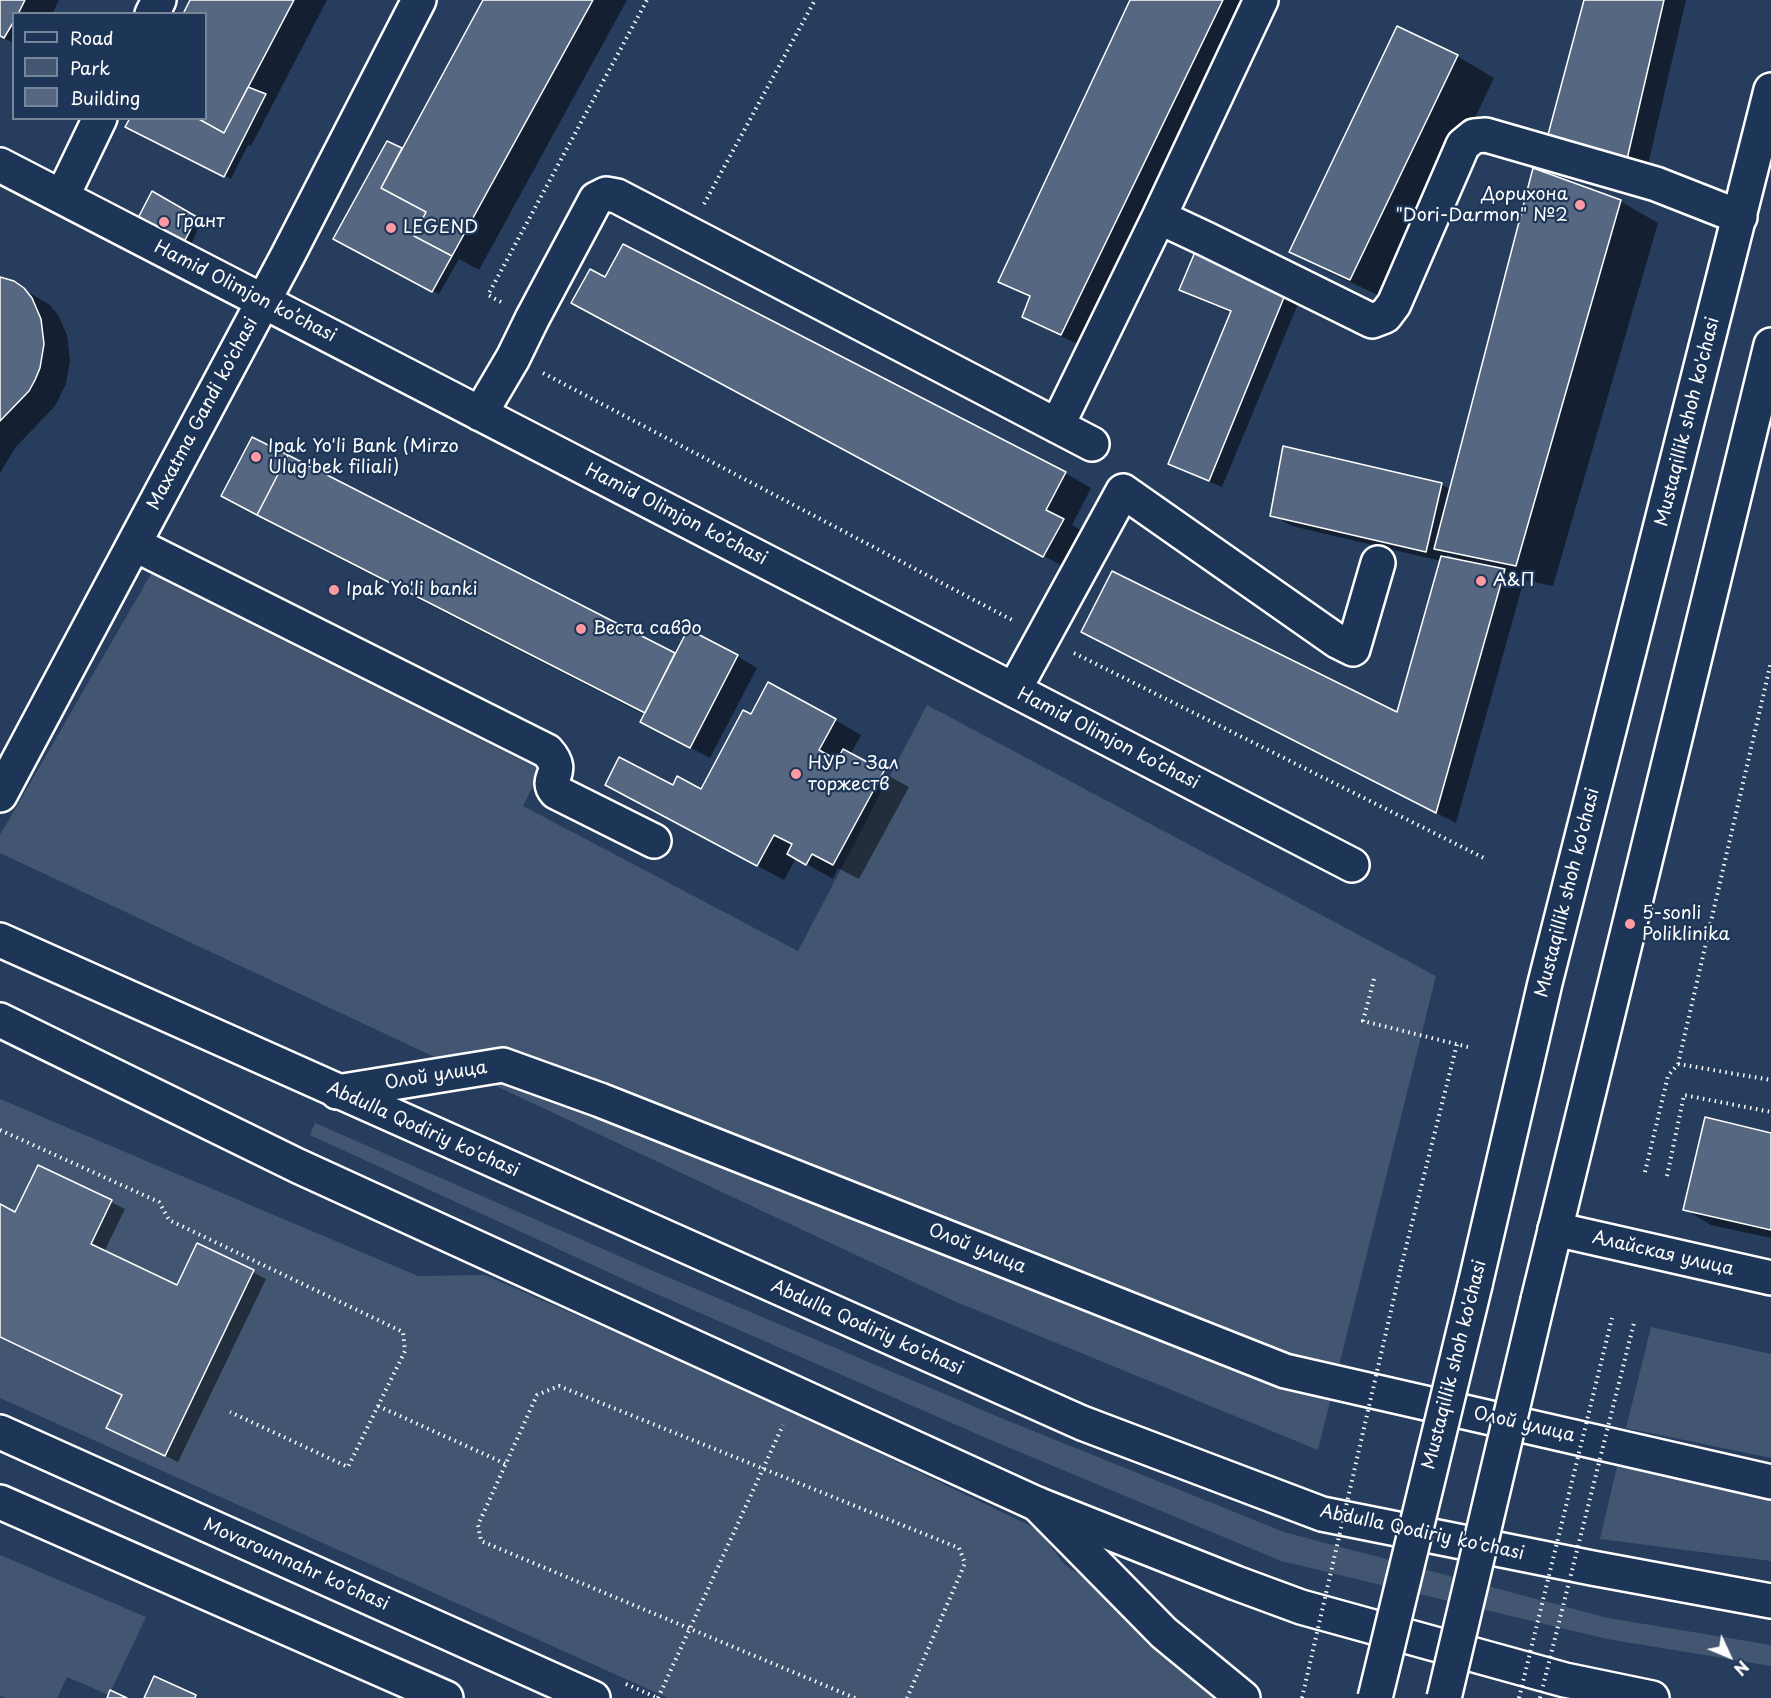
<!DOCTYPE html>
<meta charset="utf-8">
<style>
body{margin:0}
#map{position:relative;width:1771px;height:1698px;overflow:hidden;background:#263d5e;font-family:"Playpen Sans",sans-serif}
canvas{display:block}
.legend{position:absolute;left:12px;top:12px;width:195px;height:108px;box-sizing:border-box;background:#1d3557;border:2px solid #77869a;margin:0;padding:8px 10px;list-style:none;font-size:18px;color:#fff}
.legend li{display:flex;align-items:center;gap:12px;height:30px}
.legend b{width:30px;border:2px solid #77869a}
.north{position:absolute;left:1699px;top:1626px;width:60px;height:60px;-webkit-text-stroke:4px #1d3557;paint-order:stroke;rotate:134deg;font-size:16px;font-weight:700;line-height:24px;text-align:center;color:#fff}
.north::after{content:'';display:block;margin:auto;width:21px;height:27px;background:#fff;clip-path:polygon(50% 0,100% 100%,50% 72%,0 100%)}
</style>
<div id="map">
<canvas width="1771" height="1698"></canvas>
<ul class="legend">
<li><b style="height:8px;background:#1d3557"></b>Road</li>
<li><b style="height:16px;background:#425672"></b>Park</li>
<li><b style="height:16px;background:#556781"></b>Building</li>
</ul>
<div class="north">N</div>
</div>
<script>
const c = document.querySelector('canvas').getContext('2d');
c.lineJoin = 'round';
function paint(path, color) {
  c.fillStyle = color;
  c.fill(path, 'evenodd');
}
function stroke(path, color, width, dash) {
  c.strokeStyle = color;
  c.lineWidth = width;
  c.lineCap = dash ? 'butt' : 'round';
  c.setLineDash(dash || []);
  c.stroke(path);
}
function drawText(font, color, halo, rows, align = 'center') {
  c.font = font + ' "Playpen Sans",sans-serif';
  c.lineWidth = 4.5;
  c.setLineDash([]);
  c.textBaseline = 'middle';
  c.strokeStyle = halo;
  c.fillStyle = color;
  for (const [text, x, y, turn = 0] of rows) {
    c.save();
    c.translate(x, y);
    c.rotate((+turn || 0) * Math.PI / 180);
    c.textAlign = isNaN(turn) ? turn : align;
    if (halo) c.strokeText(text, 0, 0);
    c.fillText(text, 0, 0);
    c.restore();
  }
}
paint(new Path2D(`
 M 151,574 L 541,770 L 523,806 L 798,951 L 927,705 L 1436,976 L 1318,1450 L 954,1301 L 0,853 L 0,835 Z
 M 0,1099 L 418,1276 L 485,1275 L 756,1394 L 1037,1529 L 1065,1565 L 1118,1599 L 1229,1698 L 668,1698 L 0,1398 Z
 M 315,1123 L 651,1270 L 1006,1420 L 1284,1532 L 1608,1618 L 1771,1645 L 1771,1666 L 1607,1639 L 1281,1561 L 993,1441 L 643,1288 L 310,1135 Z
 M 1651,1327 L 1771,1354 L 1771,1458 L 1626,1428 Z
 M 1618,1462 L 1771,1498 L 1771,1561 L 1600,1539 Z
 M 0,1555 L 146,1617 L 109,1695 L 67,1677 L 57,1698 L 5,1698 L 0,1696 Z`), '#425672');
paint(new Path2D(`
 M 0,0 L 59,0 L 52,14 L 14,14 L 14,43 L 0,37 Z
 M 192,0 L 327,0 L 251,146 L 248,145 L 231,179 L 133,130 L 206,118 L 206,14 Z
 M 485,0 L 627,0 L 479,270 L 459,259 L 439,294 L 335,238 L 388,143 L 403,151 Z
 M 1132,0 L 1256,0 L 1088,349 L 1050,331 L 1024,316 L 1031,298 L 1000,281 Z
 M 1586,0 L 1686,0 L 1644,182 L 1566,156 Z
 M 1457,56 L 1494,78 L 1388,300 L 1329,272 L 1291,251 Z
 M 153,193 L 202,221 L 189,248 L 139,219 Z
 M 1620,201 L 1658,223 L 1553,586 L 1524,580 L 1456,823 L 1102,643 L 1398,714 L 1441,561 L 1292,526 L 1272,515 L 1441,484 L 1451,490 ZM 1447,554 L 1458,560 L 1446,559 Z
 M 1196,254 L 1300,299 L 1222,487 L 1183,471 L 1170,463 L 1232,313 L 1194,297 L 1181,289 Z
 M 0,278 L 13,283 L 50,305 L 58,315 L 67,335 L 70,360 L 66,384 L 55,406 L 15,448 L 0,473 Z
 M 599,317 L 1065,473 L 1091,488 L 1072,525 L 1089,535 L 1070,570 Z
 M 287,457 L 676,655 L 737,656 L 757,668 L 710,758 L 661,732 L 645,715 L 309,543 L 265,517 Z
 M 752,716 L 835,720 L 861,735 L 850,755 L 909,787 L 859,879 L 838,868 L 833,879 L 796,858 L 784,880 L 633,800 L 673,787 L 702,791 Z
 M 1771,1134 L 1771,1238 L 1711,1225 L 1685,1209 Z
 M 39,1167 L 125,1209 L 104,1252 L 178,1287 L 253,1272 L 266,1279 L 178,1462 L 108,1428 L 123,1395 L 0,1337 L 0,1206 L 16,1214 Z`), '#0007');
const building = new Path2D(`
 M 0,0 L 25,0 L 18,14 L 14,14 L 14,21 L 4,38 L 0,36 Z
 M 190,0 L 294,0 L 224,133 L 197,118 L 206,118 L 206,14 L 183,14 Z
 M 483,0 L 593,0 L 452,256 L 414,236 L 426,212 L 381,188 Z
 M 1130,0 L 1223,0 L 1061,335 L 1022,317 L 1030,296 L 998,282 Z
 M 1584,0 L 1664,0 L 1624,172 L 1545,146 Z
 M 1397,26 L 1458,55 L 1350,280 L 1289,252 Z
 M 248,87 L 266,94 L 224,177 L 125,127 L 130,118 L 197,118 L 224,133 Z
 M 387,141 L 402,148 L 381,188 L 426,212 L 414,236 L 452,256 L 432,292 L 333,239 Z
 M 1533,168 L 1621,200 L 1516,566 L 1434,549 Z
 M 152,191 L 197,217 L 182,246 L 137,220 Z
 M 623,244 L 1066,472 L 1046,510 L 1064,519 L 1043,557 L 571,303 L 590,269 L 605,277 Z
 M 1195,252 L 1287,290 L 1209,481 L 1168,464 L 1231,311 L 1179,290 Z
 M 0,277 L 14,281 L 24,288 L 32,298 L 41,319 L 44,344 L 40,368 L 35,380 L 29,391 L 0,421 Z
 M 252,437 L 288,455 L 257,515 L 221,496 Z
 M 1283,446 L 1442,483 L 1426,552 L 1270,516 Z
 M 288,455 L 675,653 L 645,713 L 257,515 Z
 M 1441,556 L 1505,569 L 1436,813 L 1081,632 L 1112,571 L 1397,712 Z
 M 688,629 L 738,655 L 690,748 L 640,722 Z
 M 768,682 L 836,719 L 819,750 L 837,760 L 843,749 L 884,771 L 833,865 L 812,854 L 806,865 L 787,854 L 792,844 L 774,835 L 757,866 L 605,785 L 619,757 L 673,785 L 677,776 L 701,789 L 743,710 L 751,714 Z
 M 1705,1117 L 1771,1133 L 1771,1230 L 1683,1210 Z
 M 38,1165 L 112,1200 L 91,1244 L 177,1285 L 197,1243 L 254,1270 L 165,1456 L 106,1428 L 122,1395 L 0,1337 L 0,1204 L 15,1212 Z
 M 154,1676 L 196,1695 L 195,1698 L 144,1698 Z
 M 110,1690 L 127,1698 L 107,1698 Z`);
paint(building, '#556781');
stroke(building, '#fff', 1.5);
const minor = new Path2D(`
 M 152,14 L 159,0
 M 0,165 L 1352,865
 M 62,197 L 100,118
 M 1159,217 L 1206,239 L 1372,321 L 1385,316 L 1394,304 L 1463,145 L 1474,136 L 1486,135 L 1656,184 L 1740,217
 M 480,414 L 513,358 L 532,319 L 596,199 L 606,194 L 617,196 L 1092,444
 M 1057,426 L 1159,217 L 1261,0
 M 134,544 L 547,751 C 568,774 543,777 556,792 L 654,841
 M 1014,690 L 1123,491 L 1337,641 L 1353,649 L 1378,563
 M 0,795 L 288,255 L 419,0
 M 337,1092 L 503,1065 L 600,1100 L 1285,1371 L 1771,1482
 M 1555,1229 L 1771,1278
 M 0,1432 L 593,1698
 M 0,1502 L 446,1698
 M 1037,1504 L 1164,1633 L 1243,1698`);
const major = new Path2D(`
 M 0,940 L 1082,1423 L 1322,1514 L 1592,1568 L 1771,1601
 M 0,1020 L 298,1166 L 1037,1504 L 1236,1583 L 1301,1607 L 1565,1680 L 1652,1698
 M 1475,1285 L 1545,983 L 1771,90
 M 1538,1300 L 1771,345`);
stroke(minor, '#fff', 38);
stroke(major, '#fff', 38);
stroke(new Path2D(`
 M 704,204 L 815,0
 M 501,302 L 488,295 L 647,0
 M 543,373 L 1012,620
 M 1074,653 L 1484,858
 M 1374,979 L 1363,1021 L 1468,1047
 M 1678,1064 L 1771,1080
 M 0,1130 L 159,1202 L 169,1220 L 403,1332 L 405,1351 L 348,1467 L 230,1412
 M 1645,1172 L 1668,1076 L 1678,1064 L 1771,662
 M 1667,1176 L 1684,1095 L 1771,1112
 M 1401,1267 L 1457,1044
 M 378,1406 L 506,1464
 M 626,1684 L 658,1698
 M 658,1698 L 783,1425
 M 855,1698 L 481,1541 L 478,1525 L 537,1395 L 559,1386 L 959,1548 L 965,1563 L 907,1698`), '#fff', 4, [1.5, 4.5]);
stroke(minor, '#1d3557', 33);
stroke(major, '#1d3557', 33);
const majorBridge = new Path2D(`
 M 1375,1698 L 1475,1285
 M 1444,1698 L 1538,1300`);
stroke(majorBridge, '#fff', 38, []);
stroke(new Path2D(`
 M 1302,1698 L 1401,1267
 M 1519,1698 L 1612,1318
 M 1540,1698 L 1634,1323`), '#fff', 4, [1.5, 4.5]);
stroke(majorBridge, '#1d3557', 33);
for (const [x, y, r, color] of [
 [1580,205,6,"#ff9aa2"],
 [164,222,6,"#ff9aa2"],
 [391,228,6,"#ff9aa2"],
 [256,457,6,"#ff9aa2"],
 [1481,581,6,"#ff9aa2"],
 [334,590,6,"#ff9aa2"],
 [581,629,6,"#ff9aa2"],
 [796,774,6,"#ff9aa2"],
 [1630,924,6,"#ff9aa2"]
]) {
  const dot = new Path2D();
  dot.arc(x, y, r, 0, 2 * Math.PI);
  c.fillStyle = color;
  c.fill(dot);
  stroke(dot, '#1d3557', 2);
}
drawText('18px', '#fff', '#1d3557', [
 ["Дорихона",1568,195,"right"],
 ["\"Dori-Darmon\" №2",1568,216,"right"],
 ["Грант",176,222],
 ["LEGEND",403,228],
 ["Ipak Yo'li Bank (Mirzo",268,447],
 ["Ulug'bek filiali)",268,468],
 ["А&П",1493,581],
 ["Ipak Yo'li banki",346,590],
 ["Веста савдо",593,629],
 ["НУР - Зал",808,764],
 ["торжеств",808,785],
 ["5-sonli",1642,914],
 ["Poliklinika",1642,935]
], 'left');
drawText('18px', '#fff', '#1d3557', [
 ["Hamid Olimjon ko’chasi",245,292,27],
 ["Maxatma Gandi ko'chasi",203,414,-62],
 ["Mustaqillik shoh ko'chasi",1688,422,-76],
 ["Hamid Olimjon ko’chasi",676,515,27],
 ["Hamid Olimjon ko’chasi",1108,739,27],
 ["Mustaqillik shoh ko'chasi",1568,893,-76],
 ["Олой улица",436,1076,-9],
 ["Abdulla Qodiriy ko'chasi",423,1130,24],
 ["Олой улица",977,1249,22],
 ["Алайская улица",1663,1254,13],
 ["Abdulla Qodiriy ko'chasi",867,1328,24],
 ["Mustaqillik shoh ko'chasi",1455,1365,-76],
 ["Олой улица",1524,1425,13],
 ["Abdulla Qodiriy ko'chasi",1422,1533,12],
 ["Movarounnahr ko'chasi",296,1565,24]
]);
</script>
